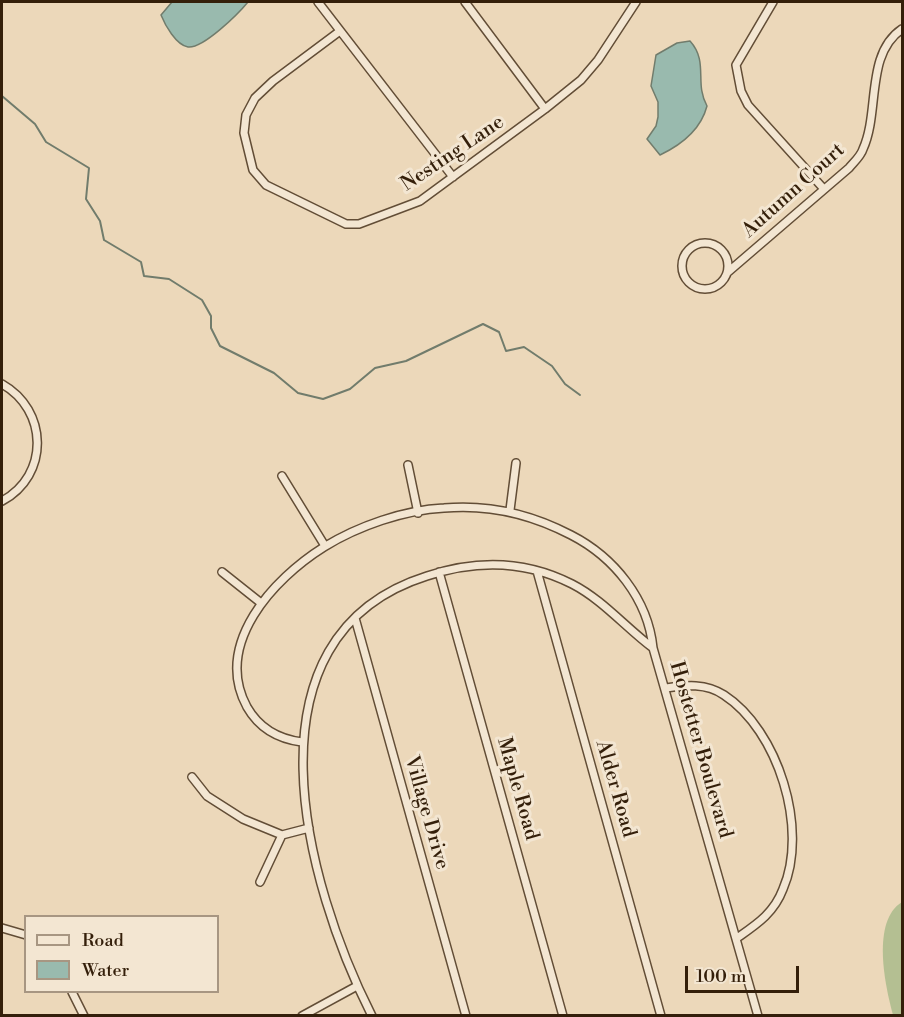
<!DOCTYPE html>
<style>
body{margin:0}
#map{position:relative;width:904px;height:1017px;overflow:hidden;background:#ecd8ba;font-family:"Libre Bodoni",serif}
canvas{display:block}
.frame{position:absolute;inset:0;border:3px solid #341f0a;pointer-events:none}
.legend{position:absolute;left:24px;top:915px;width:195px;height:78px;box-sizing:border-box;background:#f3e6d2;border:2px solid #a79682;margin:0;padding:8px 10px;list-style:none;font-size:18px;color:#341f0a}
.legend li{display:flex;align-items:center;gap:12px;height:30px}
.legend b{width:30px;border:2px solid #a79682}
.scale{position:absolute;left:685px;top:966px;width:114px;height:27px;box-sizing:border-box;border:3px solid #341f0a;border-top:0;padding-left:8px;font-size:18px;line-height:21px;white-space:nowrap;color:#341f0a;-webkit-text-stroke:4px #f3e6d2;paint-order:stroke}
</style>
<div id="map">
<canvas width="904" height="1017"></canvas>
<div class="frame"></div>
<ul class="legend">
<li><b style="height:8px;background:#f3e6d2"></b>Road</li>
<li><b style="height:16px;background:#99baae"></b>Water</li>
</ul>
<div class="scale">100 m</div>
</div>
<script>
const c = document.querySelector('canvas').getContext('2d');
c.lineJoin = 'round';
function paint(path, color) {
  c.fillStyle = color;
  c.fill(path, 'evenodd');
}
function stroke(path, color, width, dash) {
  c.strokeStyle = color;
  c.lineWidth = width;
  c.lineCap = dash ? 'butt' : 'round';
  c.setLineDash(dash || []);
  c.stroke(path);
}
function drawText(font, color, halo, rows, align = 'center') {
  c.font = font + ' "Libre Bodoni",serif';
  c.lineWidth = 6;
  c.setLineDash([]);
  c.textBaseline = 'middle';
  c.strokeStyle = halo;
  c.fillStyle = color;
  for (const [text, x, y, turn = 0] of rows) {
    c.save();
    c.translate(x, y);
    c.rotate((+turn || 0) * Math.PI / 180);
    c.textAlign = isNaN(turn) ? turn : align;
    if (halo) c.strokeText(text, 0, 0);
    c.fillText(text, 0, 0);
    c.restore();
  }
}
paint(new Path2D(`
 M 902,902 L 902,1015 L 893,1015 C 885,986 871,921 902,902 Z`), '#b4bf92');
const water = new Path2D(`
 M 172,2 L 248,2 C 239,13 203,49 188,47 C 176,45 165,25 161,15 Z
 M 690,41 C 709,62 694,83 707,106 C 701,129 681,145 660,155 L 647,139 L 656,126 L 658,117 L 658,102 L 651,86 L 656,55 L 677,43 Z`);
paint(water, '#99baae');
stroke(water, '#717c6c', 1.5);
stroke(new Path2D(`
 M 2,96 L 35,124 L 46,142 L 89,168 L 86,199 L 100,221 L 104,240 L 141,262 L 144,276 L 169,279 L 202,300 L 211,316 L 211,328 L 220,346 L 274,373 L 298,393 L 323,399 L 350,389 L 375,368 L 406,361 L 483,324 L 499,332 L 506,351 L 524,347 L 552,366 L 565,384 L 580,395`), '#717c6c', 2);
const street = new Path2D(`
 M 318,2 L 453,177
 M 465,2 L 545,109
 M 773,2 L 736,65 L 741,91 L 748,105 L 823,188
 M 340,31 L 273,81 L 255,98 L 246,115 L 244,133 L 253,170 L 266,185 L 346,224 L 359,224 L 420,201 L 545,109 L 581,80 L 598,60 L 636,2
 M682 266a23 23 0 1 1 46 0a23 23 0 1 1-46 0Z
 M 728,272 L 849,168 C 854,162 861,156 863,149 C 880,112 865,54 902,29
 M 2,384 C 48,410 50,475 2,501
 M 408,465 L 418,513
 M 282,476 L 325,546
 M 510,510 L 516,463
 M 537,571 L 661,1016
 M 222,572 L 261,603
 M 439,572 L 563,1016
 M 355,618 L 466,1016
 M 666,688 C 686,685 706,683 724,695 C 778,730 809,829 783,889 C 774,913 757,924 737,938
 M 302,742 C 278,739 259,728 247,707 C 213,644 273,579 324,547 C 358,526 404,510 444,508 C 490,504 531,514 571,535 C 614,557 648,599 653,648
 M 192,777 L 207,796 L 243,819 L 282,835 L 309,828
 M 260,882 L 282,835
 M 2,928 L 26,935
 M 72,992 L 84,1016
 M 302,1016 L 357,986
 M 372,1016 C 306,886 236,636 427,576 C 475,560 525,560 572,584 C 603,600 625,627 653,648 L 758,1016`);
stroke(street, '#624d36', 10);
stroke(street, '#f3e6d2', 7);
drawText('20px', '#341f0a', '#f3e6d2', [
 ["Nesting Lane",453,154,-34],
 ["Autumn Court",794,191,-42],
 ["Hostetter Boulevard",700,750,74],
 ["Maple Road",517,789,74],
 ["Alder Road",615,789,74],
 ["Village Drive",426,813,74]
]);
</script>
